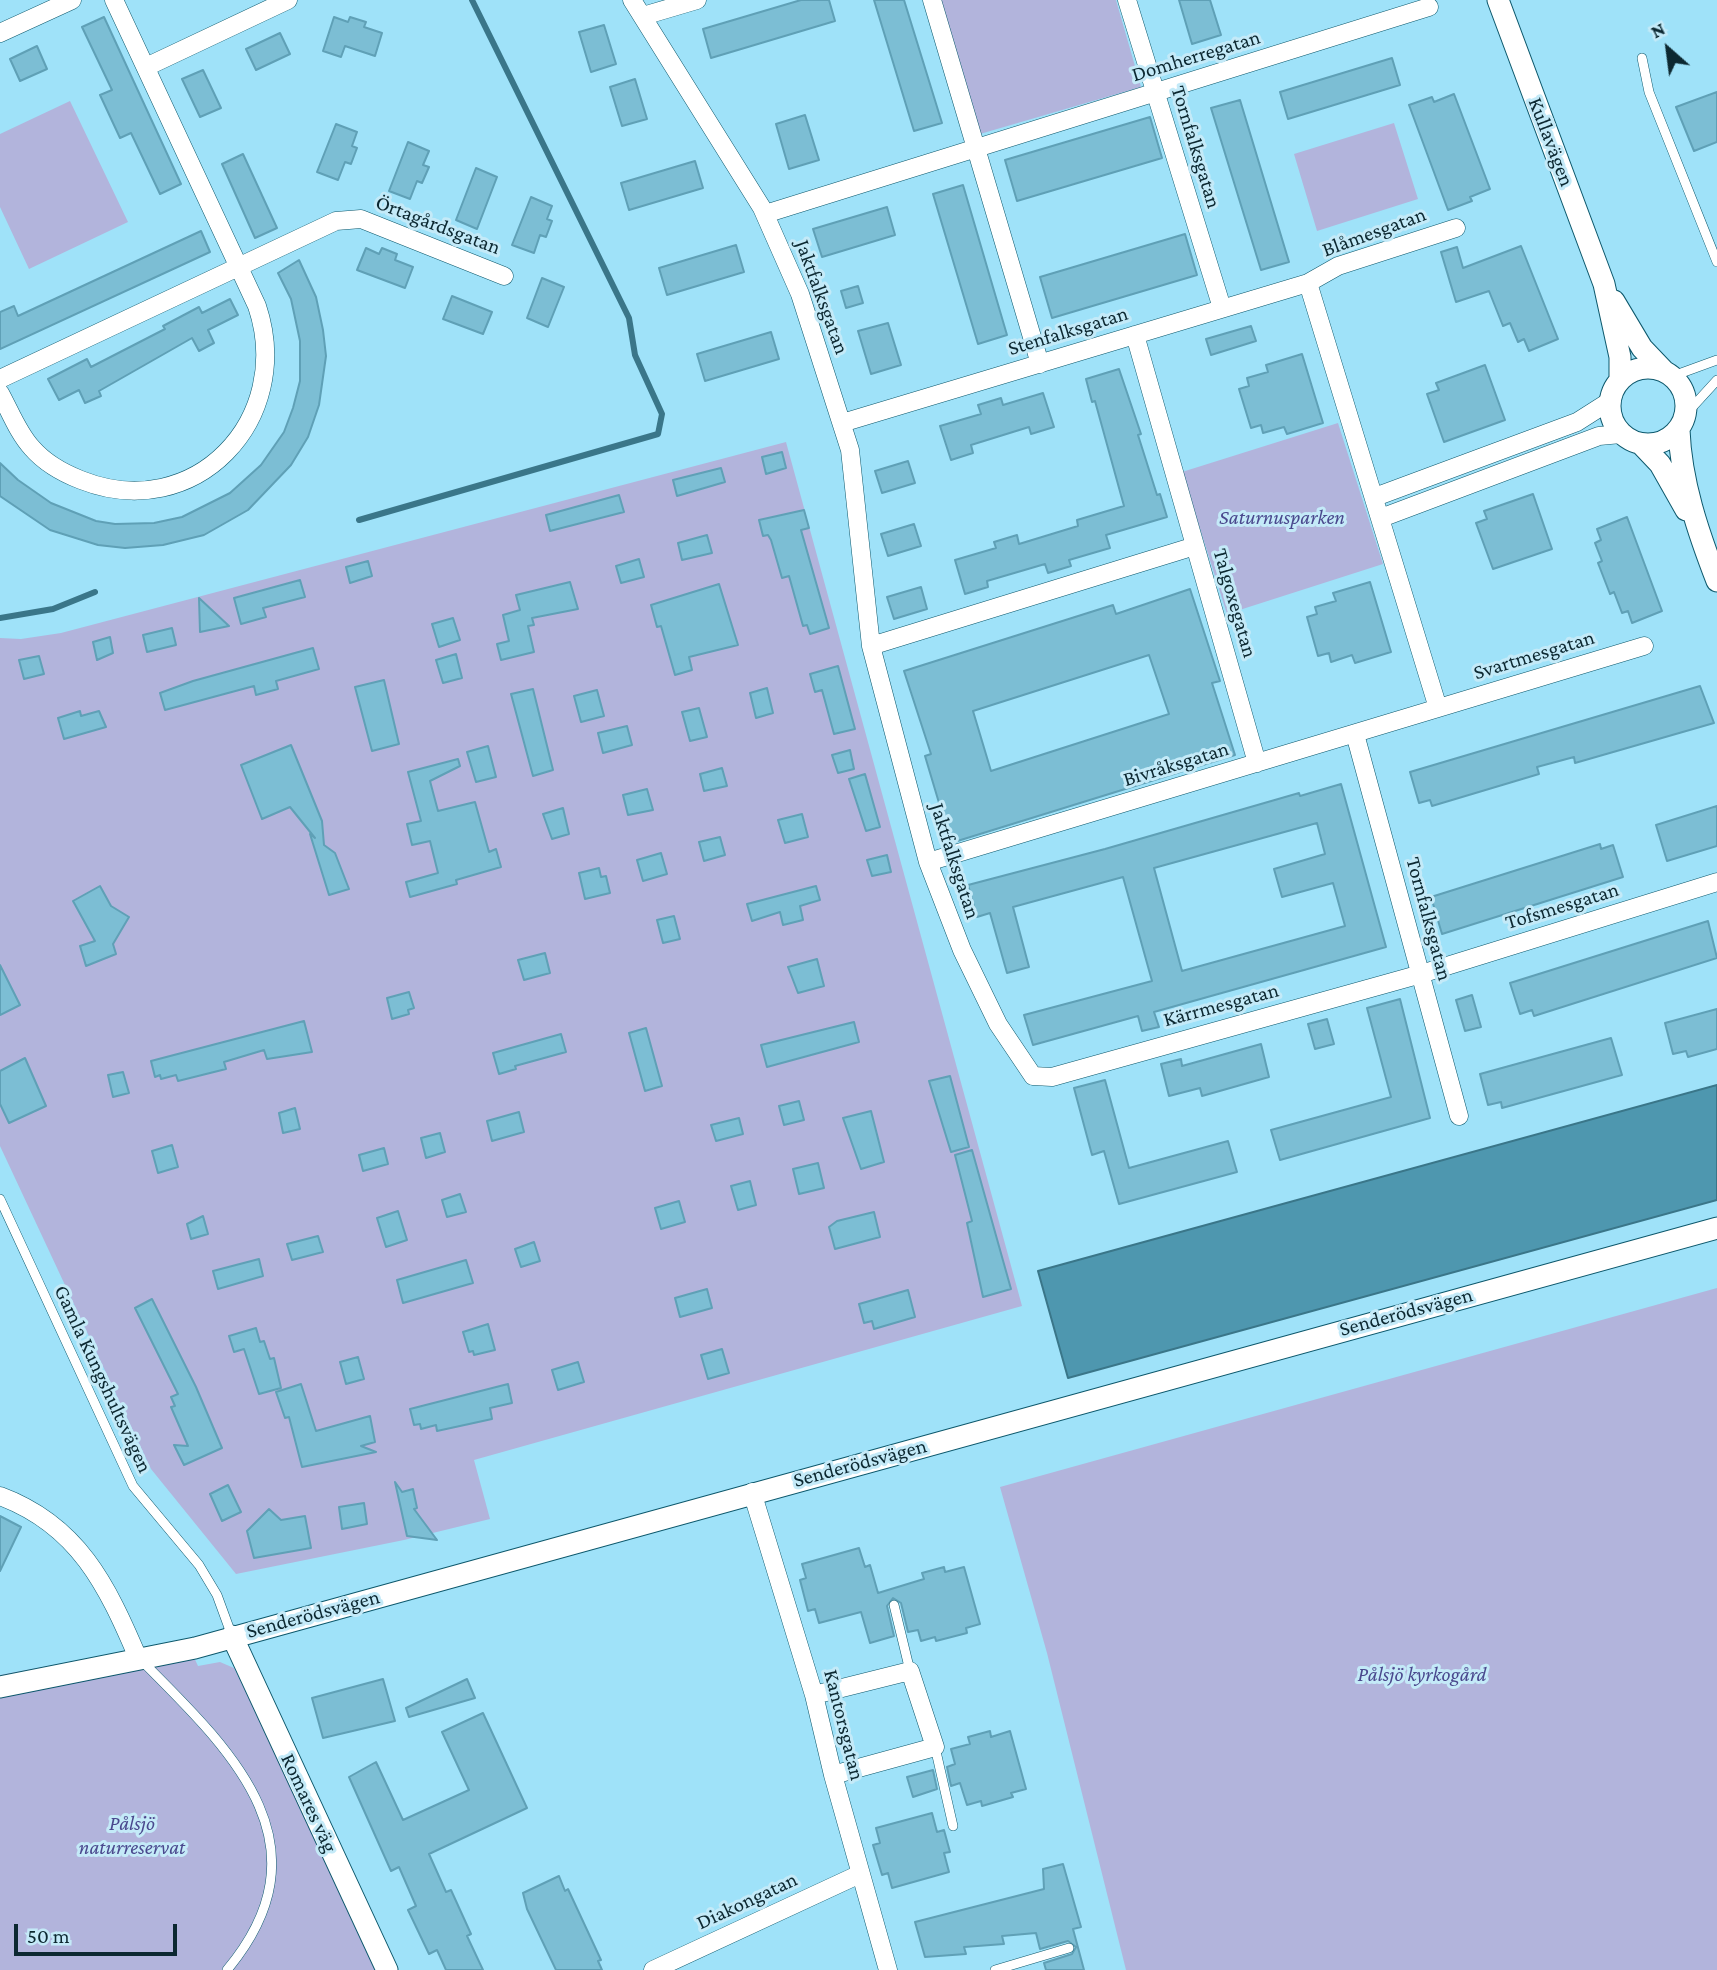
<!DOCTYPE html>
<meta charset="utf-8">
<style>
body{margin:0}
#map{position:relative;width:1717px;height:1970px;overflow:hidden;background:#9fe2f9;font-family:"Crimson Pro",serif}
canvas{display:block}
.north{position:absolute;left:1633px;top:14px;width:70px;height:70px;-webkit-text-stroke:5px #c4eaf8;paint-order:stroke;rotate:332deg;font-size:19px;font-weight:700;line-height:28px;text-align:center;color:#0c2831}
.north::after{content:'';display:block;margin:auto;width:24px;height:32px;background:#0c2831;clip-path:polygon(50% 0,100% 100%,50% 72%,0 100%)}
.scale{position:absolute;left:14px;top:1924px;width:163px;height:32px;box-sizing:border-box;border:4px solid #0c2831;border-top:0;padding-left:9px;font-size:21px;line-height:24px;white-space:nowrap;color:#0c2831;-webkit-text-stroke:5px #c4eaf8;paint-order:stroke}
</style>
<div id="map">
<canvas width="1717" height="1970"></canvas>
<div class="north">N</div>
<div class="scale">50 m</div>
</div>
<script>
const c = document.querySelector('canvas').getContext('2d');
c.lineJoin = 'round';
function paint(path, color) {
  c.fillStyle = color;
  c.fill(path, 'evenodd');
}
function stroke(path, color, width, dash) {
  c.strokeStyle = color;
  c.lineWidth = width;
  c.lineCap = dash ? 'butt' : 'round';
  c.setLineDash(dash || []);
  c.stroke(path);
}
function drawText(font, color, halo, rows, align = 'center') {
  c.font = font + ' "Crimson Pro",serif';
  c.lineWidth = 6;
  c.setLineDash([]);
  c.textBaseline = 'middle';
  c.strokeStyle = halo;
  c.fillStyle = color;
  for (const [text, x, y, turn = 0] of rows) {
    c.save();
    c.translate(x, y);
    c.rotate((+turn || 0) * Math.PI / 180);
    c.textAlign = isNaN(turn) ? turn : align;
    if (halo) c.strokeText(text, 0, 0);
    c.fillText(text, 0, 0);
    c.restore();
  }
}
paint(new Path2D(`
 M 941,0 L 1116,0 L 1141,87 L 980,134 Z
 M 70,101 L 128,222 L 29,269 L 0,207 L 0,134 Z
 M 1394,123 L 1418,199 L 1317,231 L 1294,154 Z
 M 1338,423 L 1383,564 L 1227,614 L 1182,472 Z
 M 786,442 L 1022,1306 L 474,1460 L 490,1519 L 404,1540 L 236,1574 L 151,1469 L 0,1146 L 0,638 L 21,639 L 61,633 Z
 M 1717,1288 L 1717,1970 L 1126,1970 L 1047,1653 L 1000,1487 Z
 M 186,1640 L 198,1666 L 220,1662 L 234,1668 L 295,1790 L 376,1970 L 0,1970 L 0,1675 Z`), '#b2b4dc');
const water = new Path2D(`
 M 1717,1085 L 1717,1200 L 1068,1378 L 1038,1271 Z`);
paint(water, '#4e97af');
stroke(water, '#3a7689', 2);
stroke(new Path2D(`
 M 359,520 L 658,434 L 662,414 L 635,355 L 629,318 L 472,0
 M 0,618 L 53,609 L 95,592`), '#3a7689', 6);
const building = new Path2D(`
 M 801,0 L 829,0 L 835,21 L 711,58 L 703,29 Z
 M 874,0 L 904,0 L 942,123 L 914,131 Z
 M 1179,0 L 1210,0 L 1221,35 L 1192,44 Z
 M 104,17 L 181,184 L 160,194 L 131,133 L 120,138 L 100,95 L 112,90 L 82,27 Z
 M 334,17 L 348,22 L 350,17 L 366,22 L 364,27 L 382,33 L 375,56 L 345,46 L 341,57 L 323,51 Z
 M 604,25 L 616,64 L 591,72 L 579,32 Z
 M 280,33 L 290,54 L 256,70 L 246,49 Z
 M 37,46 L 47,69 L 20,81 L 10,59 Z
 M 1392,58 L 1400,85 L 1288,119 L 1280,92 Z
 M 203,70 L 221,108 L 200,117 L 182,79 Z
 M 635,79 L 647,119 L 622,126 L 610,87 Z
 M 1717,92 L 1717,142 L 1694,151 L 1676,107 Z
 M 1454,94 L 1490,189 L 1470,197 L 1472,201 L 1448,210 L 1409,105 L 1432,97 L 1434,102 Z
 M 1240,100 L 1289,262 L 1261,270 L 1211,108 Z
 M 805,115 L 819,160 L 789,169 L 776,124 Z
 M 1150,117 L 1162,158 L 1017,201 L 1005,160 Z
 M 336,124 L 357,132 L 352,146 L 357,148 L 351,164 L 345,162 L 338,180 L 317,172 Z
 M 408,142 L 429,151 L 423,165 L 429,167 L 422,183 L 417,181 L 410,199 L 389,191 Z
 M 243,154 L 277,228 L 255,238 L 222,164 Z
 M 695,161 L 703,188 L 629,210 L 621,183 Z
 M 476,168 L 497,177 L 477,229 L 456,220 Z
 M 963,185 L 1007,335 L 978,344 L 933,194 Z
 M 531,197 L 552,206 L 547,219 L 552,221 L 546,237 L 540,235 L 534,253 L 512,245 Z
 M 887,207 L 895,235 L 822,257 L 813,229 Z
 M 201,231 L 210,252 L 0,349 L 0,312 L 14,306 L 18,316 Z
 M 1185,234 L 1197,275 L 1052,318 L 1040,277 Z
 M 736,245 L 744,272 L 667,295 L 659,268 Z
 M 1521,246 L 1558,339 L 1529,351 L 1524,339 L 1518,342 L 1510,323 L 1503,326 L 1489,291 L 1456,302 L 1441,252 L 1457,247 L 1463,268 Z
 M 366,248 L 379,254 L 382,248 L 397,254 L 395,260 L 413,267 L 405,288 L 357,270 Z
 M 299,260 L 316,297 L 323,330 L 326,356 L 319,405 L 308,437 L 291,465 L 248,510 L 204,535 L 163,545 L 125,548 L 98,545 L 50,530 L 0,496 L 0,463 L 18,480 L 51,503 L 96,521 L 115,524 L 154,523 L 182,517 L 230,493 L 261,465 L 284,432 L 293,408 L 300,381 L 300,341 L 291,299 L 278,273 Z
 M 542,278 L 564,287 L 548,327 L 527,318 Z
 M 858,286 L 863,303 L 846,308 L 841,291 Z
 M 452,296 L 492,312 L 483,334 L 443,319 Z
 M 230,299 L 238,315 L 208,330 L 214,343 L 199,351 L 192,338 L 99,391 L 101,396 L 85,403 L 79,390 L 59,400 L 48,379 L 87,359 L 91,367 L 165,329 L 163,326 L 199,307 L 202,313 Z
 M 888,323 L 901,365 L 871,374 L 858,331 Z
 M 1251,326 L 1256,341 L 1211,355 L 1206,339 Z
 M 771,332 L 779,359 L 705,381 L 697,354 Z
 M 1302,354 L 1323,423 L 1287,434 L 1284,427 L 1263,433 L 1261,425 L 1251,428 L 1239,389 L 1249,386 L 1247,378 L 1268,372 L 1266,365 Z
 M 1485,365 L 1505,420 L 1444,442 L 1427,394 L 1439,390 L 1436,383 Z
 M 1119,369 L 1141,434 L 1138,435 L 1157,495 L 1160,494 L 1167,517 L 1106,535 L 1110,548 L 1069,560 L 1071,566 L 1048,573 L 1045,564 L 987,581 L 988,587 L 965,594 L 955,560 L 996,548 L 994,542 L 1017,535 L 1019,544 L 1078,526 L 1077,520 L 1124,506 L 1095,401 L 1092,402 L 1086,379 Z
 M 1043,393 L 1054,427 L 1031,434 L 1029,427 L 971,445 L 973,453 L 951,460 L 940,426 L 981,414 L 978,405 L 1001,398 L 1003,405 Z
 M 782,452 L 786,468 L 766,474 L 762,457 Z
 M 908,461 L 915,483 L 882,493 L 875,471 Z
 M 721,468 L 725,482 L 677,496 L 673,480 Z
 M 1533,494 L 1552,549 L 1493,569 L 1476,523 L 1487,519 L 1484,511 Z
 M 619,495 L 624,512 L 550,531 L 546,515 Z
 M 804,510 L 809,528 L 801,530 L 829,628 L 810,634 L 807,625 L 803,626 L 789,576 L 782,578 L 771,540 L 768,535 L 763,536 L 759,520 Z
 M 1627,517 L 1662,611 L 1632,623 L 1628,611 L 1622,613 L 1614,592 L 1610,594 L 1598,563 L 1602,561 L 1595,543 L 1601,540 L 1597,529 Z
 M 914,524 L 921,546 L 888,556 L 881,534 Z
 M 707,535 L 712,553 L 682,560 L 678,543 Z
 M 639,559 L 644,577 L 621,583 L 616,566 Z
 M 368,561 L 372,576 L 350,583 L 346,567 Z
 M 300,580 L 305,597 L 263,608 L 266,617 L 241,624 L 234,598 Z
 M 570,582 L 578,609 L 532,618 L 534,625 L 528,626 L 534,652 L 501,660 L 497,644 L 509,641 L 503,615 L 520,610 L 516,595 Z
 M 1370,582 L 1391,652 L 1355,663 L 1352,655 L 1331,662 L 1329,653 L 1318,656 L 1307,617 L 1317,614 L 1315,607 L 1336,601 L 1333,593 Z
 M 719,584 L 738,645 L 689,657 L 692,670 L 675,675 L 661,626 L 657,627 L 651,605 Z
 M 921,587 L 927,609 L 894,619 L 887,597 Z
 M 1190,589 L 1220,681 L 1212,683 L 1235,755 L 951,843 L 925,756 L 931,754 L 904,671 L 1113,605 L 1116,614 ZM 1149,655 L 1169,714 L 991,771 L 973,711 Z
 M 199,598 L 229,626 L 200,632 Z
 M 453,618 L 460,640 L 439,647 L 432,624 Z
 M 172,628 L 176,645 L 147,652 L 143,635 Z
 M 110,637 L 113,653 L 97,660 L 93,642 Z
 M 313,648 L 319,669 L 276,681 L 278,689 L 256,695 L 254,686 L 165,710 L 160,693 L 193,681 Z
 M 456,654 L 462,678 L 443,683 L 436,660 Z
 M 39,656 L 44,674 L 24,679 L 19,660 Z
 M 838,666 L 855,729 L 834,734 L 822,690 L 815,692 L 810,674 Z
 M 384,680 L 399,744 L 372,751 L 355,687 Z
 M 1700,686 L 1714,723 L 1575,763 L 1574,757 L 1537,767 L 1539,774 L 1432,806 L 1430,800 L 1419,803 L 1410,772 Z
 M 767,688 L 773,713 L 756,718 L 750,693 Z
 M 533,689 L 553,770 L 533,776 L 511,694 Z
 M 597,690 L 604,716 L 581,722 L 574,696 Z
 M 699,708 L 707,737 L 690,741 L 682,712 Z
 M 80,711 L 81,716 L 99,711 L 106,727 L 64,739 L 58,718 Z
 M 627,726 L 632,745 L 603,753 L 598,733 Z
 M 291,745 L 322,821 L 324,845 L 335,853 L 349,889 L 329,895 L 310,834 L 315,838 L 290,807 L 262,819 L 241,765 Z
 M 488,746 L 496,777 L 476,782 L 467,752 Z
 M 850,750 L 854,769 L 838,773 L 832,755 Z
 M 458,759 L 460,766 L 430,781 L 438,811 L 475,802 L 489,852 L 496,849 L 501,867 L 456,880 L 457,884 L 410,897 L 406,882 L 438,873 L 430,841 L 412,845 L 407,824 L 421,821 L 408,772 Z
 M 722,768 L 727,786 L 704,791 L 700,774 Z
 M 865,774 L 880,827 L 866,831 L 849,779 Z
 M 1341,784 L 1386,947 L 1154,1012 L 1159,1027 L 1142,1031 L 1138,1016 L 1033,1045 L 1024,1015 L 1152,981 L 1123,877 L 1013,907 L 1029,967 L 1007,973 L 990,913 L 977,917 L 968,885 L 1105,849 L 1299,793 L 1300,796 ZM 1317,823 L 1325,854 L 1274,869 L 1282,897 L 1333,883 L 1345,926 L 1182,971 L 1154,868 Z
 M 647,789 L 653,810 L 628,815 L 623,795 Z
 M 1717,806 L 1717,846 L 1667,861 L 1656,825 Z
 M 563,808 L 569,834 L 552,839 L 543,814 Z
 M 802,814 L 808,837 L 785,843 L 778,820 Z
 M 720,837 L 725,855 L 704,861 L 699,842 Z
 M 1600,844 L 1601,849 L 1613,845 L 1623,877 L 1442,934 L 1431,897 Z
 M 661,853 L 667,874 L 643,881 L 637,860 Z
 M 887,855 L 891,872 L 872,876 L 867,860 Z
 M 599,868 L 601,877 L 606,876 L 610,893 L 585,899 L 579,873 Z
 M 100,886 L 111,906 L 129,917 L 113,944 L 116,954 L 86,966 L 80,946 L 95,941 L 73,901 Z
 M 816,886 L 820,900 L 800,906 L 803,920 L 783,925 L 780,912 L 752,921 L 747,904 Z
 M 674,916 L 680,939 L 663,943 L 657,920 Z
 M 1708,921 L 1717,958 L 1534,1016 L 1532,1010 L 1520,1014 L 1510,983 Z
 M 545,953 L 550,973 L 524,980 L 518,960 Z
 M 817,959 L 824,986 L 798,993 L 788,967 Z
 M 0,965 L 20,1005 L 0,1015 Z
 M 409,992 L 414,1008 L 408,1010 L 409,1014 L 392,1019 L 387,998 Z
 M 1472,995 L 1481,1027 L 1465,1031 L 1456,1000 Z
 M 1400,999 L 1430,1118 L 1280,1160 L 1271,1130 L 1391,1097 L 1367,1008 Z
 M 1717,1009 L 1717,1049 L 1688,1057 L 1686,1051 L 1673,1054 L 1665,1023 Z
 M 1327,1019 L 1334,1044 L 1315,1049 L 1308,1024 Z
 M 304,1021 L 312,1052 L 267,1059 L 264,1050 L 224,1062 L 226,1069 L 178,1081 L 176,1075 L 161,1079 L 160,1075 L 155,1077 L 151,1061 Z
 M 854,1022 L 859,1042 L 767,1067 L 761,1045 Z
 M 646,1028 L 662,1086 L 645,1091 L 629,1033 Z
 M 561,1034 L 566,1052 L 515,1066 L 516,1069 L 499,1074 L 493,1053 Z
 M 1611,1038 L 1622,1075 L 1502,1108 L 1501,1102 L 1488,1105 L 1480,1074 Z
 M 1261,1044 L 1269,1077 L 1202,1096 L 1200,1088 L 1169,1096 L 1161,1064 L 1181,1059 L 1182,1066 Z
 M 25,1058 L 46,1106 L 9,1123 L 0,1104 L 0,1071 Z
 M 123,1072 L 129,1093 L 113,1097 L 108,1075 Z
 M 950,1076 L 969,1147 L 951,1152 L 929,1081 Z
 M 1105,1080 L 1129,1168 L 1228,1141 L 1237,1172 L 1119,1204 L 1104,1151 L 1092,1155 L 1074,1088 Z
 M 799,1101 L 804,1120 L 784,1125 L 779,1106 Z
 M 295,1108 L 300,1129 L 283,1133 L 279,1113 Z
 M 871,1111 L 884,1162 L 861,1169 L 843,1118 Z
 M 519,1112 L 524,1132 L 492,1141 L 487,1121 Z
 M 739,1118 L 743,1134 L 716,1141 L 711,1125 Z
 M 440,1133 L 445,1152 L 426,1158 L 421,1138 Z
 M 172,1145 L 178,1167 L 158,1173 L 152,1151 Z
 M 384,1148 L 388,1164 L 363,1171 L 359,1155 Z
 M 972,1150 L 1011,1289 L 983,1297 L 967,1223 L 972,1221 L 955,1155 Z
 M 818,1163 L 824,1188 L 799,1194 L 793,1169 Z
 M 750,1181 L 756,1205 L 738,1210 L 731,1186 Z
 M 460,1194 L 466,1212 L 447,1217 L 442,1200 Z
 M 679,1201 L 685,1222 L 661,1229 L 655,1208 Z
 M 398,1211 L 407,1240 L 386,1247 L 377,1218 Z
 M 874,1212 L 880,1237 L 835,1249 L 829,1227 L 837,1221 Z
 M 203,1216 L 208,1234 L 191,1239 L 187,1224 Z
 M 318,1236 L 323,1252 L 292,1260 L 287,1244 Z
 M 534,1242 L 540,1261 L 521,1267 L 515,1249 Z
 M 259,1259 L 263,1276 L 218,1289 L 213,1271 Z
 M 466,1260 L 473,1283 L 403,1303 L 397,1280 Z
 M 707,1289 L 712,1308 L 680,1317 L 675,1298 Z
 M 908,1290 L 915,1317 L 874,1329 L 872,1321 L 864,1323 L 859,1304 Z
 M 152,1299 L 196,1387 L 222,1448 L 184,1465 L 174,1445 L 188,1446 L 171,1407 L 175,1406 L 171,1397 L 178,1394 L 135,1308 Z
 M 488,1324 L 495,1350 L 474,1355 L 473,1351 L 469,1352 L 463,1332 Z
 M 256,1328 L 260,1342 L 264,1341 L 270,1359 L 274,1358 L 281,1388 L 259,1394 L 244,1349 L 234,1352 L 229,1336 Z
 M 722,1349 L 729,1373 L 708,1379 L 701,1355 Z
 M 358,1357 L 364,1379 L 346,1384 L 340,1362 Z
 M 578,1362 L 584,1382 L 558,1390 L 552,1370 Z
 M 301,1384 L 316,1431 L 370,1416 L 375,1442 L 361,1446 L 376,1452 L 302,1467 L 289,1417 L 285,1418 L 276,1392 Z
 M 508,1384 L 512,1403 L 490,1408 L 492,1419 L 437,1431 L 436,1425 L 421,1429 L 420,1424 L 414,1425 L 410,1409 Z
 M 395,1482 L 402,1492 L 413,1489 L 417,1508 L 414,1509 L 437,1540 L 407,1536 Z
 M 228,1485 L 241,1512 L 222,1521 L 210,1494 Z
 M 364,1503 L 367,1524 L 342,1529 L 339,1507 Z
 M 269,1509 L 281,1520 L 305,1516 L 311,1548 L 254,1558 L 247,1531 Z
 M 0,1516 L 21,1527 L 0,1571 Z
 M 859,1548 L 865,1567 L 870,1565 L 878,1593 L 924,1579 L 922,1573 L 944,1567 L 945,1572 L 964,1567 L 980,1624 L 966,1628 L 967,1633 L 936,1641 L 935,1637 L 921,1641 L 918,1630 L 908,1632 L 901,1603 L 893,1598 L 887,1606 L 894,1636 L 870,1643 L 861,1612 L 819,1623 L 815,1609 L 808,1611 L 800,1580 L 806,1578 L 802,1564 Z
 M 383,1679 L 395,1721 L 323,1738 L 312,1698 Z
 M 467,1679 L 475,1698 L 409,1717 L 406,1708 Z
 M 483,1713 L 527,1808 L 429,1854 L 446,1892 L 451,1890 L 471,1934 L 467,1936 L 483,1970 L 446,1970 L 437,1950 L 429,1954 L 408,1910 L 416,1906 L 399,1867 L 391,1871 L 349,1777 L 376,1762 L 403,1820 L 469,1790 L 442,1732 Z
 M 990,1731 L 991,1737 L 1010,1731 L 1026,1789 L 1011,1793 L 1013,1797 L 982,1806 L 981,1801 L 967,1805 L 960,1783 L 951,1786 L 947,1767 L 955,1764 L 951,1749 L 970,1744 L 968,1737 Z
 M 933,1770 L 937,1789 L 913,1797 L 907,1777 Z
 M 932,1813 L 937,1832 L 944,1830 L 950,1852 L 944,1853 L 949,1872 L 892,1888 L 888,1873 L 882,1875 L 873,1845 L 880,1843 L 876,1828 Z
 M 1063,1864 L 1081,1927 L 1073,1929 L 1084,1970 L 1046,1970 L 1044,1963 L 1072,1954 L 1076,1947 L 1068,1941 L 1040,1949 L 1036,1933 L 1002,1936 L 1004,1944 L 964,1947 L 966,1954 L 925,1957 L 915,1922 L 1044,1889 L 1043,1869 Z
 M 559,1876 L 565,1891 L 568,1889 L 601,1960 L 598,1961 L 602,1970 L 556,1970 L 527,1909 L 523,1893 Z`);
paint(building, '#7cbed4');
stroke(building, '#5fa0b6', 2);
const service = new Path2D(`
 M 1642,58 L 1649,92 L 1717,262
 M 1673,376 L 1717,360
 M 1686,414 L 1717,380
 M 0,1199 L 133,1486 L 199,1565 L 217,1595 L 232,1636
 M 894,1605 L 910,1671
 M 142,1661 C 233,1752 331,1845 227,1970
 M 935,1747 L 953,1826
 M 995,1970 L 1069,1948`);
const minor = new Path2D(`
 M 632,0 L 762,208 L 800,294 L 850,450 L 871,646 L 928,862 L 962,950 L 998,1024 L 1033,1076 L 1052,1077 L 1421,974 L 1717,882
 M 932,0 L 1040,364
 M 1127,0 L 1222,308
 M 643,16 L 697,0
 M 0,33 L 72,0
 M 146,67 L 288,0
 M 765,214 L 1429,7
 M 1308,283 L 1438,708
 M 1135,335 L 1257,763
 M 0,379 L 336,221 L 361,219 L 504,276
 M 0,393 C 10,411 18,433 32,448 C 45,463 63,473 81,480 C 195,525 295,419 257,306 L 114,0
 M 842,423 L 1308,283 L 1338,266 L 1456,228
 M 1375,497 L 1577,422 L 1610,401
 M 1381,518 L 1599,436 L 1621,434
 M 871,646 L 1195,546
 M 1355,734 L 1459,1116
 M 928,862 L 1644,646
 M 752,1492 L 814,1695 L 833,1775 L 888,1970
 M 0,1496 C 78,1525 107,1585 138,1658
 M 814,1695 L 910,1671 L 935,1747 L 833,1775
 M 653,1970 L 860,1874`);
const tertiary = new Path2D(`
 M 1498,0 L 1604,284 L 1620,357 L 1620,380
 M 1614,301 L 1642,348 L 1663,370
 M1610 406a38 38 0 1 1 76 0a38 38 0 1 1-76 0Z
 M 1679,430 C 1681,482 1698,532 1717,581
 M 1641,444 L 1660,464 L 1686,510
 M 232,1636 L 387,1970
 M 0,1687 L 195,1648 L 1717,1228`);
stroke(service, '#0d586c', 10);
stroke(minor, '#0d586c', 19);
stroke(tertiary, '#0d586c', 23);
stroke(service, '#fff', 9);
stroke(minor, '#fff', 18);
stroke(tertiary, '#fff', 21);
drawText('21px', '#0c2831', '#c4eaf8', [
 ["Domherregatan",1196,56,-17],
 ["Kullavägen",1551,142,69],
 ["Tornfalksgatan",1196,147,73],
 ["Örtagårdsgatan",438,225,21],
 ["Blåmesgatan",1374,232,-20],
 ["Jaktfalksgatan",822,297,70],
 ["Stenfalksgatan",1068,331,-17],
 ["Talgoxegatan",1235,603,74],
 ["Svartmesgatan",1534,655,-17],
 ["Bivråksgatan",1176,764,-17],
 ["Jaktfalksgatan",955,861,72],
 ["Tofsmesgatan",1562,906,-17],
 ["Tornfalksgatan",1429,919,75],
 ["Kärrmesgatan",1221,1005,-15],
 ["Senderödsvägen",1406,1312,-15],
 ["Gamla Kungshultsvägen",103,1379,65],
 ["Senderödsvägen",860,1463,-15],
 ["Senderödsvägen",313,1614,-15],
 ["Kantorsgatan",844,1725,76],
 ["Romares väg",309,1803,65],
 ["Diakongatan",747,1901,-25]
]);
drawText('italic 21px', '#4a488d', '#c4eaf8', [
 ["Saturnusparken",1282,518],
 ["Pålsjö kyrkogård",1422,1675],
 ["Pålsjö",132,1824],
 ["naturreservat",132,1848]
]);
</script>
